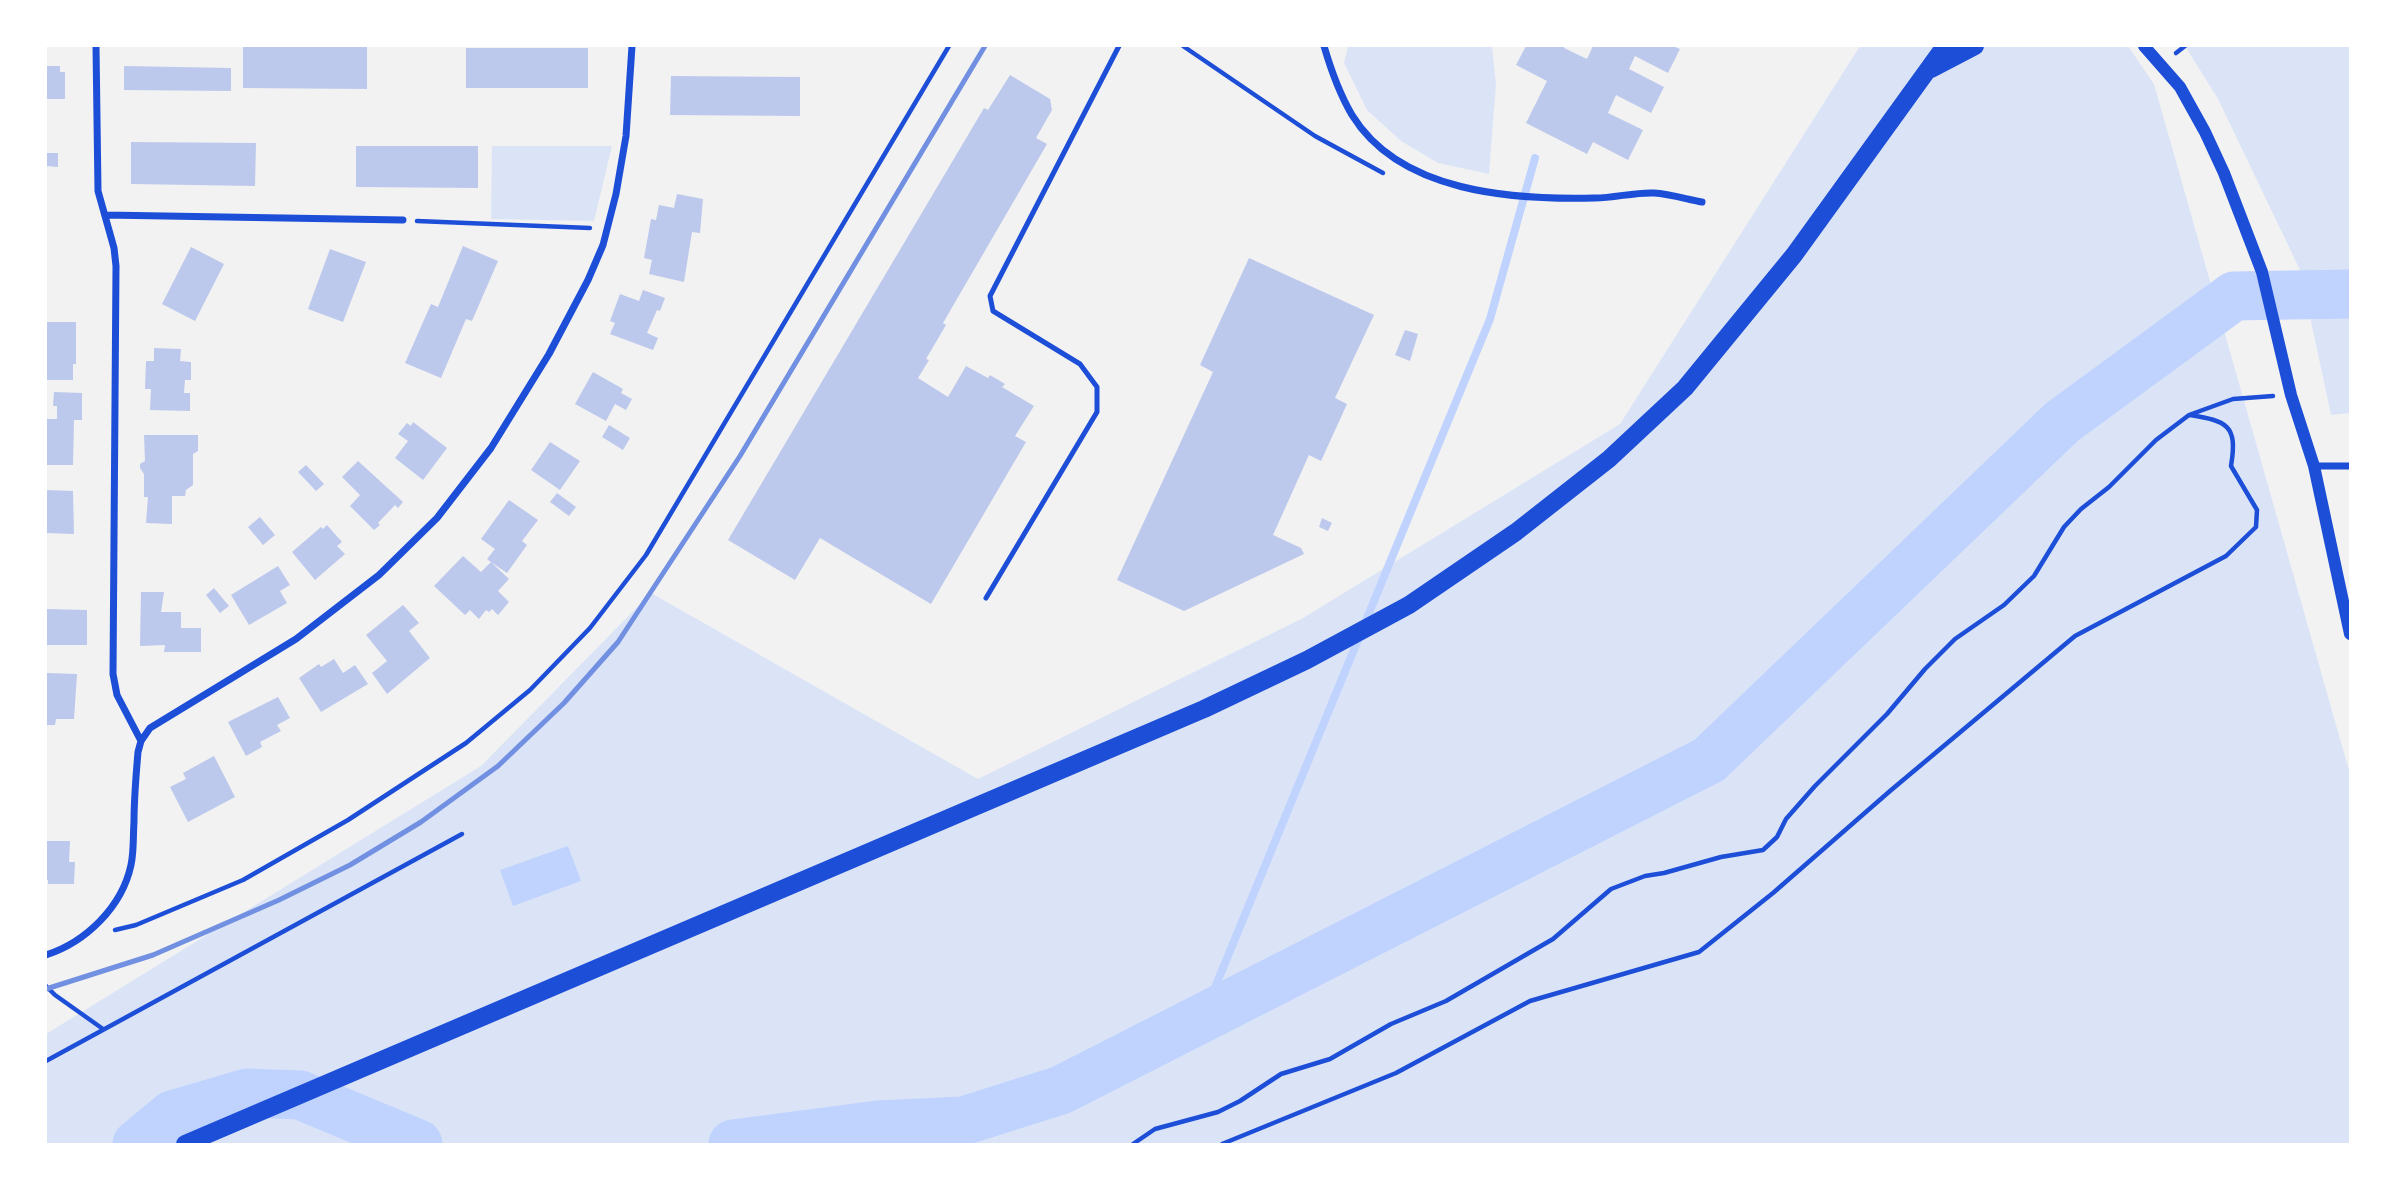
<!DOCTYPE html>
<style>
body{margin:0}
#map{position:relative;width:2396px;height:1190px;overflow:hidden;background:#f2f2f2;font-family:Montserrat,sans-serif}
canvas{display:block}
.frame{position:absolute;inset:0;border:47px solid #fff;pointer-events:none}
</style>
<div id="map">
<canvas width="2396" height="1190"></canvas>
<div class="frame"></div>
</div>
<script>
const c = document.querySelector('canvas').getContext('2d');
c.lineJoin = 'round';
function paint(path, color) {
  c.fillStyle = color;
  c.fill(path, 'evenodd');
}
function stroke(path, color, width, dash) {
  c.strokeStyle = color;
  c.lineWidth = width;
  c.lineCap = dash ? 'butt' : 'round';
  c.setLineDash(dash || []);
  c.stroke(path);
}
paint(new Path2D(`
 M 1348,46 L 1492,46 L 1496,84 L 1489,174 L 1438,163 L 1401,141 L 1367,110 L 1344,63 Z
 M 1860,46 L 2128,46 L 2154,84 L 2350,774 L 2350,1144 L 46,1144 L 46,1034 L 481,766 L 651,593 L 978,779 L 1303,618 L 1620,424 Z
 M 2185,46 L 2350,46 L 2350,413 L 2331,415 L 2300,270 L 2218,99 Z
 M 492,146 L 612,146 L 594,221 L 491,219 Z`), '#dbe4f7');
paint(new Path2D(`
 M 568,846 L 581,881 L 513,906 L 500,870 Z`), '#bfd3fe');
stroke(new Path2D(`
 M 1202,1019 L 1490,319 L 1535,158`), '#bfd3fe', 8);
stroke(new Path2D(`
 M 137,1144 L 172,1115 L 247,1093 L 300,1095 L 418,1144
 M 733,1144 L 878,1125 L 963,1121 L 1061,1090 L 1709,760 L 2062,422 L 2234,296 L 2350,294`), '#bfd3fe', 49);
paint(new Path2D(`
 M 243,46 L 367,46 L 367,89 L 243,88 Z
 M 1526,46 L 1565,46 L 1564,48 L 1587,59 L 1593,46 L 1673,46 L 1680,49 L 1668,73 L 1635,56 L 1629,69 L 1664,87 L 1651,113 L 1616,95 L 1608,113 L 1643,130 L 1628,160 L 1593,142 L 1587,154 L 1526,123 L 1547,81 L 1516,65 Z
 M 466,48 L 588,48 L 588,88 L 466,88 Z
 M 46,66 L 60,66 L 60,72 L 65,72 L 65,99 L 46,99 Z
 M 124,66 L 231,68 L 231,91 L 124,90 Z
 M 1010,75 L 1050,99 L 1052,110 L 1036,138 L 1047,144 L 943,323 L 946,325 L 926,359 L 929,360 L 918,378 L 948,397 L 966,366 L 988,378 L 990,375 L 1005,384 L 1002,387 L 1034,406 L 1015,436 L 1026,442 L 931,604 L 820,538 L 795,580 L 728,540 L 984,108 L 988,110 Z
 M 671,76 L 800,77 L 800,116 L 670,115 Z
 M 131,142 L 256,143 L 255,186 L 131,184 Z
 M 356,146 L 478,146 L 478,188 L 356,187 Z
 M 46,153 L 58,153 L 58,167 L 46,166 Z
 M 677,194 L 703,199 L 700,233 L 692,232 L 684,282 L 649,274 L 652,260 L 644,258 L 651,219 L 656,220 L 659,205 L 674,208 Z
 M 463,246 L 498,261 L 472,321 L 466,319 L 441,378 L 405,363 L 431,304 L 438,307 Z
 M 191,247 L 224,264 L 195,321 L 162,304 Z
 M 330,249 L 366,262 L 343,322 L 308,309 Z
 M 1249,258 L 1374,315 L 1335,398 L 1347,404 L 1321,461 L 1309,455 L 1273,535 L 1301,548 L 1304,554 L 1184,611 L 1117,580 L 1213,372 L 1200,365 Z
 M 643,290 L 665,298 L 660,311 L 657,310 L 647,333 L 658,338 L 653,350 L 610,334 L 615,323 L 610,321 L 620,294 L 639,301 Z
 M 46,322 L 76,322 L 76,364 L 73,364 L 73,380 L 46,380 Z
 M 1405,330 L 1418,334 L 1410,361 L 1395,355 Z
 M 154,348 L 181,349 L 180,361 L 191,362 L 191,380 L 185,380 L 184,393 L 190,393 L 190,411 L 150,410 L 151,389 L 145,389 L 146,361 L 154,361 Z
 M 593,372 L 623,389 L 621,393 L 632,399 L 626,410 L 615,404 L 606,421 L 575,404 Z
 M 54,392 L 82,393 L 82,420 L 74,420 L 73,465 L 46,465 L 46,419 L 57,419 L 57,406 L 53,406 Z
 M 413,422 L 447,448 L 423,480 L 395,458 L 408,441 L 398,434 L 407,423 L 411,426 Z
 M 609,425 L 630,438 L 623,450 L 602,437 Z
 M 144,435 L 198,435 L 198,451 L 193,454 L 193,485 L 186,490 L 185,496 L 172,496 L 172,524 L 146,523 L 148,497 L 144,497 L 144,474 L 140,468 L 140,464 L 145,461 Z
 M 550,442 L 580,461 L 560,490 L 531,470 Z
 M 358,461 L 403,502 L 398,508 L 395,505 L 378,523 L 380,525 L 374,530 L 350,506 L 360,495 L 342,477 Z
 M 306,465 L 324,484 L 316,491 L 298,472 Z
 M 46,490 L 73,491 L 74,534 L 46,533 Z
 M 557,493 L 576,507 L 569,516 L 550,502 Z
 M 509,500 L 538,520 L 522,541 L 527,545 L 507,573 L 491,562 L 509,579 L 498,591 L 509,602 L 498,615 L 492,609 L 489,612 L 486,610 L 479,619 L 470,610 L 465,615 L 434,586 L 463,556 L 481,572 L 491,562 L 487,559 L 495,549 L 481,539 Z
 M 260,517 L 275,535 L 263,545 L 248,527 Z
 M 1322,518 L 1332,523 L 1328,531 L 1319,527 Z
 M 327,525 L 342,542 L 337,546 L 345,554 L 315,580 L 292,552 L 321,527 L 323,529 Z
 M 278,566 L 290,585 L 280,591 L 287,603 L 249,625 L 231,595 Z
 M 214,588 L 229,606 L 220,613 L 206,595 Z
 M 141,592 L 164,592 L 161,612 L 181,612 L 181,628 L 201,628 L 201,652 L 164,652 L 165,645 L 140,646 Z
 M 403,605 L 419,623 L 409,631 L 430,658 L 387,694 L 372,673 L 387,661 L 366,635 Z
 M 47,609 L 87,610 L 87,645 L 46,645 Z
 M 334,659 L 343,673 L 355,665 L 368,684 L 321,712 L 299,678 L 319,664 L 321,667 Z
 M 46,673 L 77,674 L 74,719 L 56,719 L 55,725 L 47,725 Z
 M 278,697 L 290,718 L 277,725 L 281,731 L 260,742 L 262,747 L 246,756 L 228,722 Z
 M 214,756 L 235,797 L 188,822 L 170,787 L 186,779 L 183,773 Z
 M 46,841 L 70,841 L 69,862 L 75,862 L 74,884 L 48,884 L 48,880 L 46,880 Z`), '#bdc9ec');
stroke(new Path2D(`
 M 1183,46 L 1315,136 L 1383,173
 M 2176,53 L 2185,46
 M 417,221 L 590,228
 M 115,930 L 136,925 L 243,880 L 348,820 L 466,743 L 530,690 L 590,628 L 646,555 L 949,46
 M 46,986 L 55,995 L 103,1029
 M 46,1061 L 462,834
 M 1133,1144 L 1155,1129 L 1218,1112 L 1240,1101 L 1281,1074 L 1330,1059 L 1391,1024 L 1446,1001 L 1553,939 L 1611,889 L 1645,876 L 1664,873 L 1721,857 L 1763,850 L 1777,837 L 1786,819 L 1815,786 L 1887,714 L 1925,669 L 1955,639 L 2004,605 L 2034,576 L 2064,527 L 2081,509 L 2109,487 L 2156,440 L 2189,415 L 2233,399 L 2273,396
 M 1222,1144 L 1396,1073 L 1530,1001 L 1699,952 L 1773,893 L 1890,791 L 2075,636 L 2226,556 L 2256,527 L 2257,510 L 2231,466 C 2238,425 2227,421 2190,415`), '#1d4ed8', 4.5);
stroke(new Path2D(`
 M 986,598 L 1097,412 L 1097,387 L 1080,364 L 993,311 L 990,296 L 1119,46`), '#1d4ed8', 5);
stroke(new Path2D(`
 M 96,46 L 98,191 L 114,248 L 116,266 L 113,674 L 117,695 L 141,741
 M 1324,46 C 1331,70 1339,93 1352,115 C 1400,193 1513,200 1595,198 C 1615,198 1635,192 1654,193 C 1670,194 1686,199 1702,202
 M 105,215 L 403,220
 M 2314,466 L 2350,466
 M 46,955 C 86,942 122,907 131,865 C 134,851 133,836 134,822 C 134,799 136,775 138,752 L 141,741 L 150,728 L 296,639 L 379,575 L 437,518 L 491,448 L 549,354 L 588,280 L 603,245 L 616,194 L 626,136 L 632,46`), '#1d4ed8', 7);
stroke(new Path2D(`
 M 2144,46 L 2180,87 L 2205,132 L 2224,173 L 2262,272 L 2291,395 L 2314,466 L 2350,634`), '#1d4ed8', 12);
stroke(new Path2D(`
 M 1931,69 L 1975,46
 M 185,1144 L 1204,709 L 1307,660 L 1409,605 L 1516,532 L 1609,459 L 1685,388 L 1794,255 L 1945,46`), '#1d4ed8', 18);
stroke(new Path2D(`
 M 46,989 L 153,955 L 279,900 L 350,865 L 421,822 L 498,766 L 564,703 L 618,642 L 740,456 L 985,46`), '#7290e2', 5);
</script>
